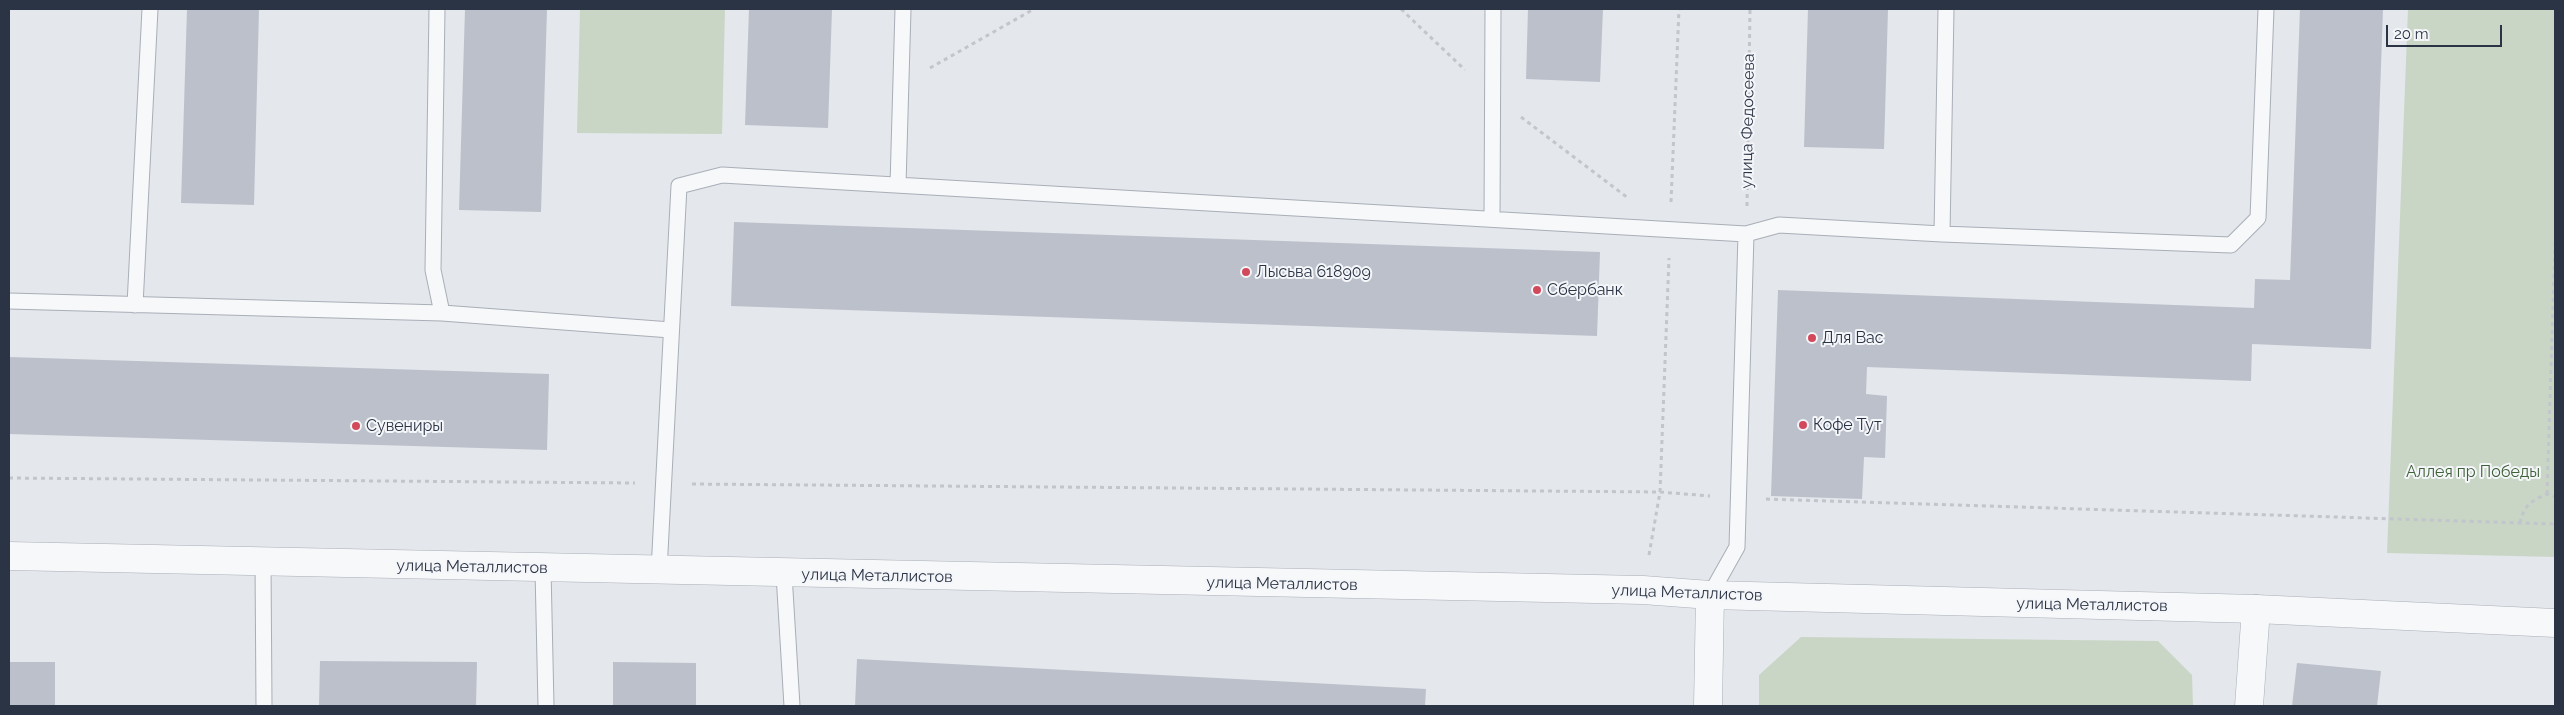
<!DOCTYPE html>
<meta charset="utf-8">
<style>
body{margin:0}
#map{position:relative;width:2564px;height:715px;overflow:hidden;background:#e4e7ec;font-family:Raleway,sans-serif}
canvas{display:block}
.frame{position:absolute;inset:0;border:10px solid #2b3445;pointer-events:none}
.scale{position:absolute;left:2386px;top:25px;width:116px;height:22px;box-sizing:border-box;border:2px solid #2b3445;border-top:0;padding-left:6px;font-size:15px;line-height:18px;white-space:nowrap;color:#2b3445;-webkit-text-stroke:4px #f4f6f9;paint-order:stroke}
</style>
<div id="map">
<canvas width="2564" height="715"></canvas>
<div class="frame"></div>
<div class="scale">20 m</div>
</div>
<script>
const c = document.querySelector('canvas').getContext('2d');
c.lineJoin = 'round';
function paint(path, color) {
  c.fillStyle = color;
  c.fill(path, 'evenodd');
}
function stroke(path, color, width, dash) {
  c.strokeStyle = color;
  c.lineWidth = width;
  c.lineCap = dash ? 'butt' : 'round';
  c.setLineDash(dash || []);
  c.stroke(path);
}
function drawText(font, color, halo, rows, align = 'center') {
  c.font = font + ' Raleway,sans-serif';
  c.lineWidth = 4;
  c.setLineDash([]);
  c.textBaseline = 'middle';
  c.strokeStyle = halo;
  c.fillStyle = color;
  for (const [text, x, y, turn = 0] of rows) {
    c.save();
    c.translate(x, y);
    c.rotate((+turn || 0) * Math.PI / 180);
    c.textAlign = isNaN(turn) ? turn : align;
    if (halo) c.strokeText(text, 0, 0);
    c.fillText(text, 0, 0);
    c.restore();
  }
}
paint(new Path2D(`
 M 580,9 L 725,9 L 722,134 L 577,133 Z
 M 2408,9 L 2555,9 L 2555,557 L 2387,553 Z
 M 1801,637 L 2158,641 L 2192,675 L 2193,706 L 1759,706 L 1759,675 Z`), '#c9d6c5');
paint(new Path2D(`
 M 187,9 L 259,9 L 254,205 L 181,203 Z
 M 465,9 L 547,9 L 541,212 L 459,210 Z
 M 749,9 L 832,9 L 828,128 L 745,125 Z
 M 1528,9 L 1603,9 L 1600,82 L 1526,79 Z
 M 1808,9 L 1888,9 L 1884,149 L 1804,147 Z
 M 2300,9 L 2383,9 L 2371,349 L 2252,344 L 2251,381 L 1867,367 L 1866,394 L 1887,396 L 1885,458 L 1864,457 L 1862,499 L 1771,496 L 1778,290 L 2254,308 L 2255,279 L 2290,280 Z
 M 734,222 L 1600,252 L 1597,336 L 731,306 Z
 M 9,357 L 549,374 L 547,450 L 9,434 Z
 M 857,659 L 1426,689 L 1425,706 L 855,706 Z
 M 320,661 L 477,662 L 476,706 L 319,706 Z
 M 9,662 L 55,662 L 55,706 L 9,706 Z
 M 613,662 L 696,663 L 696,706 L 613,706 Z
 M 2297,663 L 2381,671 L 2377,706 L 2292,706 Z`), '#bbc0ca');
const service = new Path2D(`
 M 437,9 L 433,270 L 442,313
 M 898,185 L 903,9
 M 1492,219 L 1493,9
 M 1942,234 L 2231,245 L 2258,218 L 2266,9
 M 9,301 L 442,313 L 671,330
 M 135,305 L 150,9
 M 263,562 L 264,706
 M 543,569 L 546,706
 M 659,571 L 679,186 L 722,175 L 1746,234
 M 784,574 L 792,706
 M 1710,595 L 1737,547 L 1746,234 L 1779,225 L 1942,234 L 1946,9`);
const minor = new Path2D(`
 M 1708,706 L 1710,595
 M 2249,706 L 2256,609`);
const tertiary = new Path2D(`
 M 9,556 L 1643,590 L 1710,595 L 2256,609 L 2555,623`);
stroke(service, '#a9aeb7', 17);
stroke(minor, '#a9aeb7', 29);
stroke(tertiary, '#a9aeb7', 29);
stroke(new Path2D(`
 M 1401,9 L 1465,70
 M 930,68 L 1034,9
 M 1521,117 L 1628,198
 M 1671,202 L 1679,9
 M 1747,206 L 1750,9
 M 9,478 L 635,483
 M 692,484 L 1660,492 L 1710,496
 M 2547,494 L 2555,243
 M 1766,499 L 2555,524
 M 2520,523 C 2524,505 2531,501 2547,494 L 2555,497
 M 1649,555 L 1660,492 L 1669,258`), '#c2c5cb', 3, [4, 4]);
stroke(service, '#f7f8fa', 15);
stroke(minor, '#f7f8fa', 28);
stroke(tertiary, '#f7f8fa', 28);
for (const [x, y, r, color] of [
 [1246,272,5,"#d1495b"],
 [1537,290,5,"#d1495b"],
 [1812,338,5,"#d1495b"],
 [1803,425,5,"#d1495b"],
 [356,426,5,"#d1495b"]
]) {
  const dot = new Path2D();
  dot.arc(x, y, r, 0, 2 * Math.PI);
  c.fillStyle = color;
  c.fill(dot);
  stroke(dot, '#f4f6f9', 2);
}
drawText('16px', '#2b3445', '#f4f6f9', [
 ["улица Федосеева",1748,121,-89],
 ["улица Металлистов",472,567,1],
 ["улица Металлистов",877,576,1],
 ["улица Металлистов",1282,584,1],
 ["улица Металлистов",1687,593,2],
 ["улица Металлистов",2092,605,1]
]);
drawText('16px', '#2b3445', '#f4f6f9', [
 ["Лысьва 618909",1256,272],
 ["Сбербанк",1547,290],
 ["Для Вас",1822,338],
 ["Кофе Тут",1813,425],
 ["Сувениры",366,426]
], 'left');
drawText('16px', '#3f6138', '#f4f6f9', [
 ["Аллея пр Победы",2473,472]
]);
</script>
